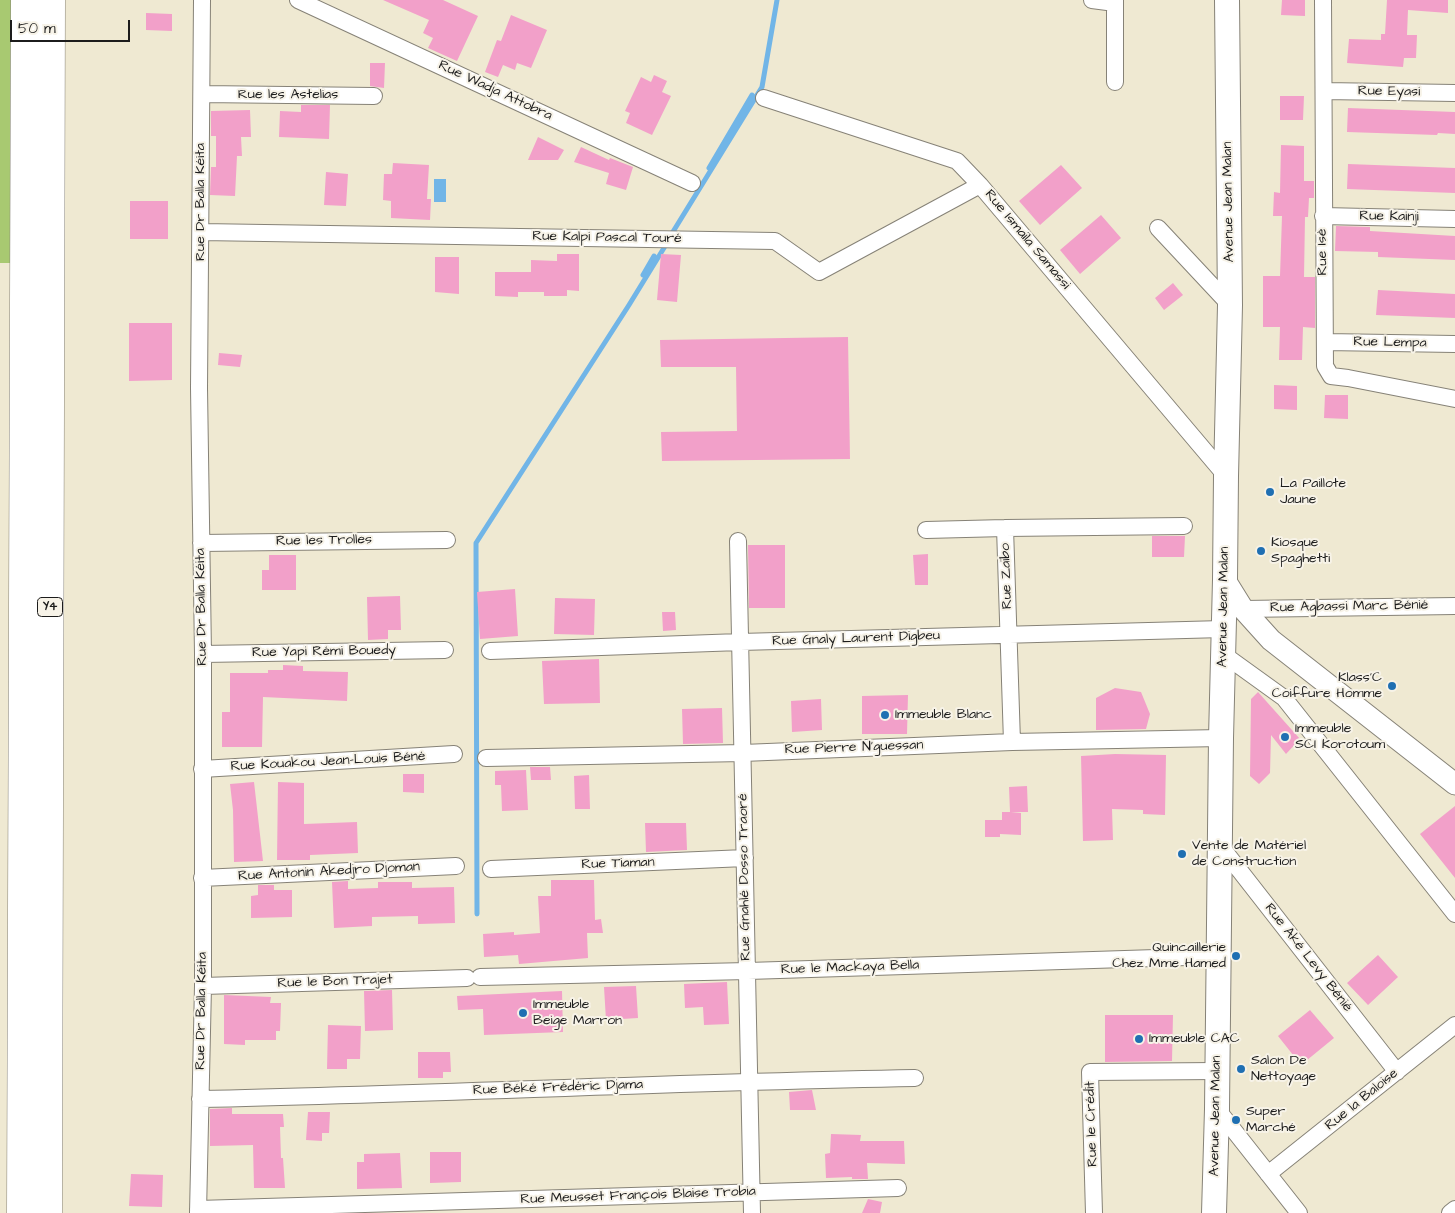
<!DOCTYPE html>
<meta charset="utf-8">
<style>
body{margin:0}
#map{position:relative;width:1455px;height:1213px;overflow:hidden;background:#efe9d2;font-family:"Architects Daughter",sans-serif}
canvas{display:block}
.scale{position:absolute;left:10px;top:20px;width:120px;height:22px;box-sizing:border-box;border:2px solid #1c1c1c;border-top:0;padding-left:6px;font-size:15px;line-height:18px;white-space:nowrap;color:#1c1c1c;-webkit-text-stroke:4px #f7f3e8;paint-order:stroke}
</style>
<div id="map">
<canvas width="1455" height="1213"></canvas>
<div class="scale">50 m</div>
</div>
<script>
const c = document.querySelector('canvas').getContext('2d');
c.lineJoin = 'round';
function paint(path, color) {
  c.fillStyle = color;
  c.fill(path, 'evenodd');
}
function stroke(path, color, width, dash) {
  c.strokeStyle = color;
  c.lineWidth = width;
  c.lineCap = dash ? 'butt' : 'round';
  c.setLineDash(dash || []);
  c.stroke(path);
}
function drawText(font, color, halo, rows, align = 'center') {
  c.font = font + ' "Architects Daughter",sans-serif';
  c.lineWidth = 4;
  c.setLineDash([]);
  c.textBaseline = 'middle';
  c.strokeStyle = halo;
  c.fillStyle = color;
  for (const [text, x, y, turn = 0] of rows) {
    c.save();
    c.translate(x, y);
    c.rotate((+turn || 0) * Math.PI / 180);
    c.textAlign = isNaN(turn) ? turn : align;
    if (halo) c.strokeText(text, 0, 0);
    c.fillText(text, 0, 0);
    c.restore();
  }
}
paint(new Path2D(`
 M 0,0 L 12,0 L 10,263 L 0,263 Z`), '#a8c971');
paint(new Path2D(`
 M 434,179 L 446,179 L 446,202 L 434,202 Z`), '#71b5e7');
stroke(new Path2D(`
 M 709,168 L 752,95
 M 671,235 L 762,87 L 777,0
 M 643,275 L 654,256
 M 477,914 L 476,543 L 629,305 L 667,243`), '#71b5e7', 5);
paint(new Path2D(`
 M 383,0 L 443,0 L 478,16 L 457,61 L 428,48 L 433,38 L 423,33 L 429,20 Z
 M 1282,0 L 1305,0 L 1305,16 L 1281,15 Z
 M 1387,0 L 1448,0 L 1448,13 L 1408,10 L 1407,35 L 1417,35 L 1416,58 L 1404,58 L 1403,67 L 1347,63 L 1349,39 L 1381,40 L 1381,34 L 1385,34 Z
 M 146,13 L 172,14 L 172,31 L 146,30 Z
 M 511,15 L 547,30 L 531,68 L 517,63 L 515,70 L 503,65 L 498,77 L 485,72 L 497,40 L 501,41 Z
 M 370,63 L 385,63 L 384,88 L 370,86 Z
 M 654,75 L 667,81 L 662,92 L 671,96 L 652,135 L 626,123 L 630,113 L 625,111 L 641,77 L 651,82 Z
 M 1280,96 L 1304,96 L 1303,120 L 1280,120 Z
 M 301,105 L 330,105 L 329,139 L 279,137 L 280,111 L 301,112 Z
 M 1348,108 L 1455,112 L 1455,134 L 1438,133 L 1437,135 L 1347,132 Z
 M 250,110 L 251,137 L 241,137 L 242,156 L 237,156 L 235,196 L 210,195 L 211,167 L 216,167 L 216,136 L 211,136 L 211,111 Z
 M 538,137 L 564,150 L 558,160 L 528,160 Z
 M 1281,145 L 1304,146 L 1304,181 L 1314,181 L 1314,198 L 1309,198 L 1308,217 L 1305,217 L 1304,277 L 1315,277 L 1315,328 L 1303,327 L 1302,360 L 1279,360 L 1280,327 L 1263,327 L 1263,276 L 1280,276 L 1282,216 L 1273,216 L 1274,192 L 1280,193 Z
 M 581,147 L 609,160 L 610,158 L 633,167 L 626,190 L 606,184 L 609,173 L 574,162 Z
 M 393,163 L 429,165 L 427,199 L 431,199 L 430,220 L 391,218 L 391,201 L 383,200 L 384,174 L 392,174 Z
 M 1348,164 L 1455,168 L 1455,193 L 1347,189 Z
 M 1061,165 L 1082,188 L 1040,225 L 1019,201 Z
 M 326,172 L 348,174 L 346,206 L 324,205 Z
 M 130,201 L 168,201 L 168,239 L 130,239 Z
 M 1101,215 L 1121,238 L 1080,274 L 1060,250 Z
 M 1336,226 L 1370,227 L 1370,231 L 1455,236 L 1455,260 L 1378,257 L 1378,252 L 1335,251 Z
 M 557,254 L 579,254 L 579,291 L 567,290 L 567,296 L 544,296 L 544,292 L 518,292 L 518,297 L 495,296 L 495,272 L 531,272 L 531,260 L 557,261 Z
 M 661,254 L 681,255 L 677,302 L 657,300 Z
 M 435,257 L 459,257 L 459,294 L 435,292 Z
 M 1173,283 L 1183,295 L 1164,310 L 1155,298 Z
 M 1378,290 L 1455,294 L 1455,318 L 1376,315 Z
 M 129,323 L 172,323 L 172,380 L 129,381 Z
 M 848,337 L 850,459 L 662,461 L 661,432 L 737,431 L 736,367 L 661,367 L 660,340 Z
 M 219,353 L 242,355 L 240,367 L 218,365 Z
 M 1274,385 L 1297,386 L 1297,410 L 1274,409 Z
 M 1325,395 L 1348,395 L 1348,419 L 1324,418 Z
 M 1152,536 L 1185,536 L 1184,557 L 1152,557 Z
 M 748,545 L 785,545 L 785,608 L 749,608 Z
 M 928,554 L 928,585 L 915,585 L 913,555 Z
 M 269,555 L 296,555 L 296,590 L 262,590 L 262,570 L 269,570 Z
 M 515,589 L 518,636 L 480,639 L 477,592 Z
 M 400,596 L 401,630 L 388,630 L 388,639 L 368,640 L 367,597 Z
 M 555,598 L 595,599 L 594,635 L 554,634 Z
 M 662,612 L 675,612 L 676,630 L 663,631 Z
 M 599,659 L 600,703 L 544,704 L 542,661 Z
 M 283,665 L 303,666 L 303,671 L 348,672 L 347,701 L 263,697 L 262,747 L 222,747 L 222,712 L 230,712 L 230,673 L 268,673 L 268,670 L 283,670 Z
 M 1115,688 L 1141,692 L 1150,714 L 1146,729 L 1096,730 L 1096,698 Z
 M 1258,692 L 1300,739 L 1286,754 L 1271,735 L 1270,773 L 1259,784 L 1250,776 L 1251,699 Z
 M 908,695 L 907,734 L 862,734 L 862,696 Z
 M 821,699 L 822,730 L 792,732 L 791,701 Z
 M 722,708 L 723,743 L 683,744 L 682,709 Z
 M 1115,754 L 1166,755 L 1165,815 L 1143,814 L 1143,810 L 1112,809 L 1113,840 L 1083,841 L 1081,756 Z
 M 530,767 L 550,767 L 551,780 L 531,780 Z
 M 526,770 L 528,810 L 502,811 L 501,785 L 495,785 L 495,771 Z
 M 403,774 L 424,774 L 424,793 L 403,792 Z
 M 589,775 L 590,809 L 575,809 L 574,776 Z
 M 254,782 L 263,861 L 234,862 L 233,810 L 230,784 Z
 M 278,782 L 304,783 L 304,824 L 357,822 L 358,853 L 310,855 L 310,860 L 277,860 Z
 M 1027,786 L 1028,812 L 1011,812 L 1021,813 L 1021,835 L 1000,834 L 1000,837 L 985,837 L 985,820 L 1002,820 L 1002,812 L 1010,812 L 1009,787 Z
 M 1455,806 L 1455,878 L 1420,834 Z
 M 645,823 L 686,823 L 687,850 L 646,852 Z
 M 551,880 L 594,880 L 595,920 L 601,919 L 603,933 L 587,933 L 588,958 L 519,964 L 518,955 L 484,957 L 483,934 L 514,932 L 514,935 L 540,933 L 538,896 L 551,896 Z
 M 348,881 L 348,889 L 378,888 L 378,882 L 412,882 L 412,888 L 454,887 L 455,923 L 418,924 L 418,916 L 372,917 L 372,926 L 334,928 L 332,882 Z
 M 258,885 L 274,885 L 274,890 L 292,890 L 292,917 L 251,918 L 251,896 L 258,895 Z
 M 1378,955 L 1398,977 L 1368,1005 L 1347,983 Z
 M 727,982 L 729,1024 L 704,1025 L 703,1007 L 685,1008 L 684,984 Z
 M 636,986 L 638,1018 L 606,1020 L 604,987 Z
 M 392,990 L 393,1030 L 365,1031 L 364,991 Z
 M 562,991 L 563,1032 L 484,1035 L 483,1009 L 458,1010 L 457,996 Z
 M 224,995 L 271,997 L 270,1003 L 281,1003 L 280,1031 L 276,1031 L 276,1040 L 245,1040 L 245,1045 L 224,1044 Z
 M 1310,1010 L 1334,1038 L 1301,1065 L 1278,1036 Z
 M 1105,1015 L 1173,1015 L 1172,1061 L 1105,1062 Z
 M 328,1025 L 361,1026 L 360,1059 L 347,1059 L 347,1069 L 327,1069 Z
 M 418,1052 L 450,1052 L 451,1072 L 443,1072 L 443,1078 L 418,1078 Z
 M 812,1090 L 816,1110 L 790,1110 L 789,1092 Z
 M 232,1108 L 232,1114 L 283,1114 L 284,1127 L 280,1127 L 281,1158 L 283,1158 L 285,1188 L 254,1188 L 253,1145 L 210,1146 L 210,1109 Z
 M 308,1112 L 330,1112 L 329,1133 L 322,1133 L 322,1141 L 306,1140 Z
 M 831,1134 L 861,1135 L 860,1141 L 904,1141 L 905,1164 L 867,1163 L 868,1179 L 852,1179 L 852,1177 L 826,1178 L 825,1154 L 830,1153 Z
 M 430,1152 L 461,1152 L 461,1182 L 430,1183 Z
 M 400,1153 L 402,1188 L 357,1189 L 357,1162 L 364,1162 L 364,1154 Z
 M 131,1174 L 163,1175 L 162,1207 L 129,1206 Z
 M 868,1199 L 882,1202 L 880,1213 L 862,1213 Z`), '#f2a0c9');
const minor = new Path2D(`
 M 298,0 L 692,183
 M 1092,0 L 1115,3
 M 1323,0 L 1325,366 L 1331,376 L 1348,378 L 1455,399
 M 1115,82 L 1115,0
 M 1324,91 L 1455,93
 M 202,94 L 374,96
 M 764,98 L 957,161 L 980,185 L 1226,476
 M 1323,216 L 1455,219
 M 1158,228 L 1230,305
 M 201,232 L 775,241 L 819,272 L 980,185
 M 1325,342 L 1455,344
 M 926,530 L 1005,528
 M 738,541 L 752,1213
 M 201,543 L 447,540
 M 1243,609 L 1455,606
 M 490,651 L 740,642 L 1223,629
 M 203,654 L 445,650
 M 1223,654 L 1284,698 L 1455,914
 M 1012,742 L 1005,528 L 1184,526
 M 486,758 L 743,753 L 1012,742 L 1221,738
 M 202,769 L 454,754
 M 1219,844 L 1397,1072
 M 491,869 L 745,858
 M 202,878 L 456,866
 M 480,977 L 748,971 L 1219,956
 M 203,986 L 467,978
 M 200,1099 C 438,1094 677,1082 915,1078
 M 1217,1109 L 1299,1213
 M 1268,1174 L 1455,1025
 M 198,1209 L 898,1188
 M 198,1213 L 203,986 L 203,654 L 199,388 L 202,0
 M 1094,1213 L 1090,1072 L 1217,1071
 M 1450,1213 L 1455,1209`);
const tertiary = new Path2D(`
 M 1225,580 L 1243,609 L 1271,640 L 1455,784`);
const secondary = new Path2D(`
 M 1214,1213 L 1217,1109 L 1221,738 L 1225,580 L 1226,476 L 1230,305 L 1227,0`);
const trunk = new Path2D(`
 M 21,1213 L 25,0
 M 48,1213 L 51,0`);
stroke(minor, '#868277', 18);
stroke(tertiary, '#868277', 23);
stroke(secondary, '#868277', 26);
stroke(trunk, '#868277', 29);
stroke(minor, '#fff', 16);
stroke(tertiary, '#fff', 21);
stroke(secondary, '#fff', 24);
stroke(trunk, '#fff', 28);
for (const [x, y, r, color] of [
 [1270,492,5,"#1f6fb2"],
 [1261,551,5,"#1f6fb2"],
 [1392,686,5,"#1f6fb2"],
 [885,715,5,"#1f6fb2"],
 [1285,737,5,"#1f6fb2"],
 [1182,854,5,"#1f6fb2"],
 [1236,956,5,"#1f6fb2"],
 [523,1013,5,"#1f6fb2"],
 [1139,1039,5,"#1f6fb2"],
 [1241,1069,5,"#1f6fb2"],
 [1236,1120,5,"#1f6fb2"]
]) {
  const dot = new Path2D();
  dot.arc(x, y, r, 0, 2 * Math.PI);
  c.fillStyle = color;
  c.fill(dot);
  stroke(dot, '#f7f3e8', 2);
}
for (const [x, y, w] of [
 [50,607,25]
]) {
  const box = new Path2D();
  box.roundRect(x - w / 2, y - 9.5, w, 19, 4);
  c.fillStyle = '#f7f3e8';
  c.fill(box);
  stroke(box, '#1c1c1c', 1);
}
drawText('bold 12px', '#1c1c1c', null, [
 ["Y4",50,607]
]);
drawText('14px', '#1c1c1c', '#f7f3e8', [
 ["Rue Wadja Attobra",495,91,25],
 ["Rue Eyasi",1389,92,1],
 ["Rue les Astelias",288,95],
 ["Rue Dr Balla Kéita",201,202,-90],
 ["Avenue Jean Malan",1229,202,-91],
 ["Rue Kainji",1389,217,1],
 ["Rue Kalpi Pascal Touré",607,238,1],
 ["Rue Ismaïla Samassi",1027,240,50],
 ["Rue Isè",1323,252,-91],
 ["Rue Lempa",1390,343,1],
 ["Rue les Trolles",324,541,-1],
 ["Rue Zaïbo",1007,576,-92],
 ["Rue Dr Balla Kéita",202,607,-91],
 ["Avenue Jean Malan",1224,607,-89],
 ["Rue Agbassi Marc Bénié",1349,607,-1],
 ["Rue Gnaly Laurent Digbeu",856,639,-2],
 ["Rue Yapi Rémi Bouedy",324,652,-1],
 ["Rue Pierre N'guessan",854,748,-2],
 ["Rue Kouakou Jean-Louis Béné",328,762,-3],
 ["Rue Tiaman",618,864,-2],
 ["Rue Antonin Akedjro Djoman",329,872,-3],
 ["Rue Gnahlé Dosso Traoré",745,877,-91],
 ["Rue Aké Levy Bénié",1308,958,52],
 ["Rue le Mackaya Bella",850,968,-2],
 ["Rue le Bon Trajet",335,982,-2],
 ["Rue Dr Balla Kéita",202,1011,-89],
 ["Rue Béké Frédéric Djama",558,1088,-2],
 ["Rue la Baloise",1362,1100,-39],
 ["Avenue Jean Malan",1216,1116,-89],
 ["Rue le Crédit",1092,1124,-92],
 ["Rue Meusset François Blaise Trobia",638,1196,-2]
]);
drawText('14px', '#1c1c1c', '#f7f3e8', [
 ["La Paillote",1280,484],
 ["Jaune",1280,500],
 ["Kiosque",1271,543],
 ["Spaghetti",1271,559],
 ["Klass'C",1382,678,"right"],
 ["Coiffure Homme",1382,694,"right"],
 ["Immeuble Blanc",895,715],
 ["Immeuble",1295,729],
 ["SCI Korotoum",1295,745],
 ["Vente de Matériel",1192,846],
 ["de Construction",1192,862],
 ["Quincaillerie",1226,948,"right"],
 ["Chez Mme Hamed",1226,964,"right"],
 ["Immeuble",533,1005],
 ["Beige Marron",533,1021],
 ["Immeuble CAC",1149,1039],
 ["Salon De",1251,1061],
 ["Nettoyage",1251,1077],
 ["Super",1246,1112],
 ["Marché",1246,1128]
], 'left');
</script>
